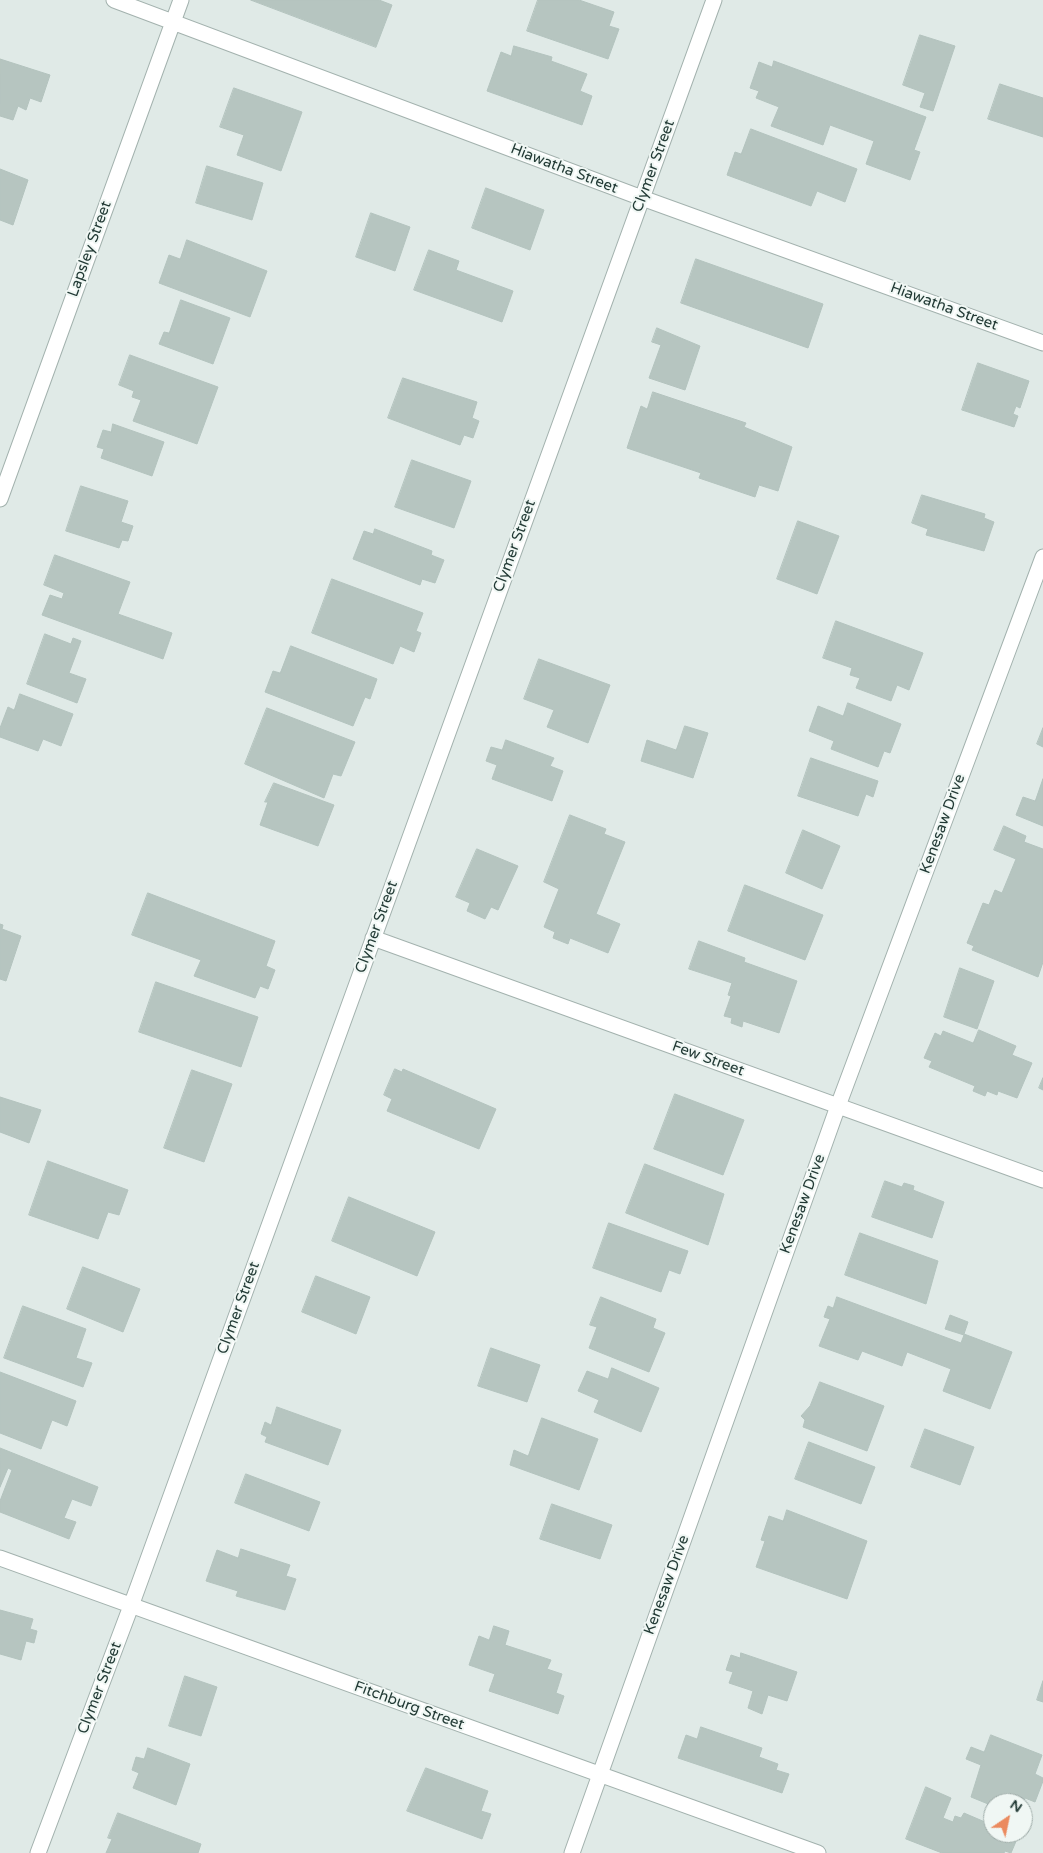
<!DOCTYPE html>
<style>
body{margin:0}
#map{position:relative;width:1043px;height:1853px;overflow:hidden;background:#e0eae7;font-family:"Varela Round",sans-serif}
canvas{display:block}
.north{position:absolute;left:983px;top:1793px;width:50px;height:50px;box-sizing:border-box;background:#f0f7f4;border:1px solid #9eaba8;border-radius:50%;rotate:34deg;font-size:14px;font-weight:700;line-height:20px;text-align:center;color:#223a35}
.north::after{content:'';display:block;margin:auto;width:18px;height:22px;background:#eb8a5e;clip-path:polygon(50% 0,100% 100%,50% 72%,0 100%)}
</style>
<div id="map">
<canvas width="1043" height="1853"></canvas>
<div class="north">N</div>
</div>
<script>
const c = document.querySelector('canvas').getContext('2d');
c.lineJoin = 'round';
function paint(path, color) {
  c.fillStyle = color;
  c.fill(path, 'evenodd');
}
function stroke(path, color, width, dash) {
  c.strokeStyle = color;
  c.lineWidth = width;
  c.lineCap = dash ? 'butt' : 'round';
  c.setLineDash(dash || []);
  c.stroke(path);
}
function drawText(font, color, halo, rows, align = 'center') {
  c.font = font + ' "Varela Round",sans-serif';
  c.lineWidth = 4;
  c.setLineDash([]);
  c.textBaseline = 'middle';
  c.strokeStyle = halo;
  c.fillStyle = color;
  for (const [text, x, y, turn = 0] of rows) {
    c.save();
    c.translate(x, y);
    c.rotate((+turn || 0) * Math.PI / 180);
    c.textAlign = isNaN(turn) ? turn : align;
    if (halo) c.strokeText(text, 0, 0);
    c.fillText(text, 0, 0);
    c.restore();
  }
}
const building = new Path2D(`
 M 251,0 L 379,0 L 392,5 L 376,47 Z
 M 538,0 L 579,0 L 614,12 L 609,26 L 619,29 L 608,59 L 527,31 Z
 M 920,35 L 955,46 L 933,111 L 920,107 L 925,93 L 903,85 Z
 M 514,46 L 552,57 L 551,61 L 587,74 L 580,91 L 592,96 L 582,125 L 487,91 L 501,52 L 511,56 Z
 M 0,59 L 50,75 L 41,102 L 30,98 L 26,110 L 18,106 L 13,120 L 0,116 Z
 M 774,61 L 926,117 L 914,150 L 920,152 L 910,180 L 866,164 L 874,141 L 830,125 L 823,145 L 771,126 L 779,107 L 756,98 L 759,91 L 750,88 L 759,62 L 772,67 Z
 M 1000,84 L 1043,98 L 1043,137 L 988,119 Z
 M 234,88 L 302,112 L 281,171 L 237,155 L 244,135 L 220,127 Z
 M 751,129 L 857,169 L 845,202 L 817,191 L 811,206 L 727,175 L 735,152 L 741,154 Z
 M 207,166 L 263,183 L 252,220 L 196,203 Z
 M 0,169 L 28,180 L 13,225 L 0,220 Z
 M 486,188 L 544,210 L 530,250 L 472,228 Z
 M 371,213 L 410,227 L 395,271 L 356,257 Z
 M 187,240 L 267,271 L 250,317 L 159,283 L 169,255 L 180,259 Z
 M 429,250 L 459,261 L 456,270 L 513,291 L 502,322 L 414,290 Z
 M 696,259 L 823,304 L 808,348 L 681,303 Z
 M 181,300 L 230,318 L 213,364 L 159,344 L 164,332 L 169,333 Z
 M 657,328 L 700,346 L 685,390 L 649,378 L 661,345 L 652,342 Z
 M 130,355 L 218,387 L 197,444 L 133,421 L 141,400 L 132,397 L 134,391 L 119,385 Z
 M 978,363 L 1029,381 L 1020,408 L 1016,406 L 1013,414 L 1018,416 L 1014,427 L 962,410 Z
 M 403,378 L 477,402 L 472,418 L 479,421 L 473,438 L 464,435 L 460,445 L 388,418 Z
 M 653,392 L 746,423 L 744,427 L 792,447 L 778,491 L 759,485 L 755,497 L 699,478 L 701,473 L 627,448 L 641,406 L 647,409 Z
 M 113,424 L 164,442 L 152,476 L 101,458 L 104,449 L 97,447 L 103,430 L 111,432 Z
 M 412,460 L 471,481 L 454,528 L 395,507 Z
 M 81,486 L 128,501 L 121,522 L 133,526 L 128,541 L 122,540 L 119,548 L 66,531 Z
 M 922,495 L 985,514 L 984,518 L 994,522 L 984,551 L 926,535 L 928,529 L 912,523 Z
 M 798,521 L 839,536 L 817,594 L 777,579 Z
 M 375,529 L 432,551 L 431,555 L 444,560 L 435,583 L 422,579 L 420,585 L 353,559 L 364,531 L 373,534 Z
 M 55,555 L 130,582 L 118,614 L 172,633 L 163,659 L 42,615 L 50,595 L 62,599 L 64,593 L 44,585 Z
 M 332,579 L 423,613 L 416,631 L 421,633 L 414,652 L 400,646 L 393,664 L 312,633 Z
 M 836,621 L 923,653 L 909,690 L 897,685 L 891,701 L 856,688 L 860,678 L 850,675 L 852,668 L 823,658 Z
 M 45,634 L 71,644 L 73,638 L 81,641 L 69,673 L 86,679 L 77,703 L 27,684 Z
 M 291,646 L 377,679 L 370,699 L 365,697 L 353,726 L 265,692 L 273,671 L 280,673 Z
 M 539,659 L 610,685 L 588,743 L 547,727 L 554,710 L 524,699 Z
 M 20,694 L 73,714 L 61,746 L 43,739 L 38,751 L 0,737 L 0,728 L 8,707 L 14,710 Z
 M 848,703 L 901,724 L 890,753 L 884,751 L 878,767 L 831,749 L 834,741 L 809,731 L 818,706 L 843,716 Z
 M 267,708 L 355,742 L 341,776 L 333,774 L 324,798 L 245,764 Z
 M 685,726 L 708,733 L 693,778 L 641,761 L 647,740 L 676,750 Z
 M 1043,728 L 1043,747 L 1037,744 Z
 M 506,740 L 554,758 L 550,766 L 563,771 L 552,801 L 492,779 L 497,765 L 486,761 L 491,747 L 502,750 Z
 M 811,758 L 878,781 L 873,797 L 866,794 L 858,816 L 798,796 Z
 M 1043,779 L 1043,826 L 1016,815 L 1023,797 L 1035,801 Z
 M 274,783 L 334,805 L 318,846 L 260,825 L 268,802 L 265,802 Z
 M 570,815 L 606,829 L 604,834 L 625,842 L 596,914 L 620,924 L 608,953 L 570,938 L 568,944 L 553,938 L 555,932 L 544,927 L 559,889 L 544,882 Z
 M 1004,826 L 1026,836 L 1024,842 L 1043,849 L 1043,962 L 1038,977 L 972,950 L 974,946 L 967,943 L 983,903 L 989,905 L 995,890 L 1002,893 L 1016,859 L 994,850 Z
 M 803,830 L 840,846 L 822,889 L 786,873 Z
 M 477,849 L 518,866 L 498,910 L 491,907 L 485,919 L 467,911 L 470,903 L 456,897 Z
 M 745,885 L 823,915 L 805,960 L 728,931 Z
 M 148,893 L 275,941 L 266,966 L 275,970 L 268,989 L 260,986 L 255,998 L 194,976 L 201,960 L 132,935 Z
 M 0,924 L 3,925 L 2,929 L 21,936 L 6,981 L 0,979 Z
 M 699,941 L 745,958 L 744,962 L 797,981 L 779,1033 L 743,1021 L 742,1027 L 731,1023 L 732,1018 L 724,1016 L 731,996 L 728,995 L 732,983 L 689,969 Z
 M 960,968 L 994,981 L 977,1029 L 944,1017 Z
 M 156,982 L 258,1017 L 241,1067 L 139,1032 Z
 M 979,1030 L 1016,1046 L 1012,1055 L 1032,1063 L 1017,1098 L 998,1091 L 997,1095 L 987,1091 L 985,1096 L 973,1091 L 975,1086 L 929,1067 L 932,1061 L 924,1058 L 935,1033 L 941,1036 L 943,1031 L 973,1043 Z
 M 395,1069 L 402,1072 L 403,1069 L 496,1109 L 479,1149 L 387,1111 L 392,1099 L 384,1095 Z
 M 192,1070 L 232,1084 L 204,1162 L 164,1148 Z
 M 1043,1078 L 1043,1090 L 1039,1088 Z
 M 675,1094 L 744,1120 L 723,1175 L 654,1149 Z
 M 0,1097 L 41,1110 L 29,1143 L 0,1132 Z
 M 48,1161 L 128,1190 L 119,1215 L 108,1212 L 98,1239 L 29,1215 Z
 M 645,1164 L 724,1194 L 708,1245 L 626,1213 Z
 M 885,1181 L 902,1187 L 904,1183 L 914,1186 L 913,1190 L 944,1202 L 932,1238 L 872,1217 Z
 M 349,1197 L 435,1232 L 417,1276 L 332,1241 Z
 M 609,1223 L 688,1251 L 680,1274 L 669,1270 L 661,1292 L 593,1268 Z
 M 860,1233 L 938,1261 L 926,1304 L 845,1275 Z
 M 83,1267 L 140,1289 L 123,1332 L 67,1309 Z
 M 316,1276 L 370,1297 L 356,1334 L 302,1312 Z
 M 601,1297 L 656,1319 L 653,1328 L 665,1333 L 649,1372 L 589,1348 L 597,1327 L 590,1325 Z
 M 837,1297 L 961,1343 L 964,1335 L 945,1329 L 950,1315 L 968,1322 L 964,1334 L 1012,1352 L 990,1409 L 943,1391 L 951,1369 L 907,1352 L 902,1366 L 862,1351 L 858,1360 L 819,1346 L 830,1319 L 824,1317 L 828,1306 L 833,1308 Z
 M 23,1306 L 86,1329 L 76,1358 L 92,1363 L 83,1387 L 4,1358 Z
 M 491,1348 L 540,1365 L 527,1402 L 478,1386 Z
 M 612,1368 L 659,1388 L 641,1432 L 594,1412 L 599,1400 L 578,1391 L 587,1371 L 608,1379 Z
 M 0,1372 L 76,1401 L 67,1426 L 52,1420 L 41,1449 L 0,1433 Z
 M 820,1382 L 884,1406 L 867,1451 L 803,1427 L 805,1420 L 801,1416 L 810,1406 Z
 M 277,1407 L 341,1430 L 328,1465 L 265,1442 L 267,1437 L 261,1434 L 265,1422 L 271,1425 Z
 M 542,1418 L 598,1439 L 579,1490 L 510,1465 L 514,1450 L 528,1456 Z
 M 925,1429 L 974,1447 L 960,1485 L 911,1467 Z
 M 809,1442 L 875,1467 L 861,1504 L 795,1479 Z
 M 0,1448 L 98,1487 L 91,1506 L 72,1499 L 64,1518 L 76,1522 L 69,1539 L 0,1512 L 0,1501 L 12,1470 L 8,1468 L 0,1487 Z
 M 246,1474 L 320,1502 L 309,1531 L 235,1503 Z
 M 552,1504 L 612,1525 L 600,1559 L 540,1539 Z
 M 787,1510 L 867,1541 L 847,1599 L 756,1567 L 765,1541 L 761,1540 L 769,1516 L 783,1521 Z
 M 241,1549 L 290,1565 L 286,1576 L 296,1579 L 285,1610 L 236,1596 L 238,1591 L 206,1581 L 217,1550 L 238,1558 Z
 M 0,1610 L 33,1619 L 30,1629 L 37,1631 L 34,1643 L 26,1641 L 21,1660 L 0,1654 Z
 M 494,1626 L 509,1631 L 505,1645 L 551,1660 L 547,1669 L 562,1674 L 556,1693 L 564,1696 L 558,1714 L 489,1691 L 495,1674 L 469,1665 L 479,1636 L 489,1640 Z
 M 741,1653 L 797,1672 L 787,1701 L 768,1695 L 762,1714 L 748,1708 L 753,1691 L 729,1683 L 733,1672 L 726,1670 L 731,1655 L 740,1658 Z
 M 185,1676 L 217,1687 L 201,1736 L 169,1726 Z
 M 1043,1681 L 1043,1702 L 1037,1700 Z
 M 701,1727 L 762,1748 L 759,1757 L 778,1764 L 776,1770 L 789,1774 L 782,1793 L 678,1758 L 686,1735 L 697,1739 Z
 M 991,1735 L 1042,1755 L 1035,1774 L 1043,1778 L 1043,1781 L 1035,1802 L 1025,1798 L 1023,1803 L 993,1803 L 993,1806 L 971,1797 L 981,1765 L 966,1759 L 971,1747 L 984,1752 Z
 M 148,1748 L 190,1764 L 176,1805 L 133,1788 L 139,1773 L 132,1770 L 136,1757 L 144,1759 Z
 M 426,1768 L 488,1791 L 481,1811 L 491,1814 L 482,1839 L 407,1811 Z
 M 926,1787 L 951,1798 L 943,1818 L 953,1822 L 955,1816 L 961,1818 L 964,1813 L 985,1822 L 991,1807 L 993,1808 L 993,1833 L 1011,1833 L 1010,1837 L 1017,1839 L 1011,1853 L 1005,1851 L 1004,1853 L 942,1853 L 906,1839 Z
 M 118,1813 L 201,1844 L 198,1853 L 106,1853 L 112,1839 L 108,1838 Z`);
paint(building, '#b6c5c0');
stroke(building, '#b3c3be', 1);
const street = new Path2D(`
 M 114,0 L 642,198 L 1043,343
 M 0,499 L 181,0
 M 373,938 L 1043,1180
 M 0,1558 L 818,1853
 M 38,1853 L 131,1606 L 714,0
 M 572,1853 L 838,1106 L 1043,557`);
stroke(street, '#a3b2ae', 17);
stroke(street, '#fff', 15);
drawText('15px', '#223a35', '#f0f7f4', [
 ["Clymer Street",654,166,-70],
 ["Hiawatha Street",564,169,21],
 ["Lapsley Street",90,249,-70],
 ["Hiawatha Street",944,307,20],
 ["Clymer Street",515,546,-70],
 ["Kenesaw Drive",943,824,-70],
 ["Clymer Street",377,927,-70],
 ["Few Street",708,1059,20],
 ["Kenesaw Drive",803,1204,-70],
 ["Clymer Street",239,1308,-70],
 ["Kenesaw Drive",667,1585,-70],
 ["Clymer Street",100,1688,-69],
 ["Fitchburg Street",409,1706,20]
]);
</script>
